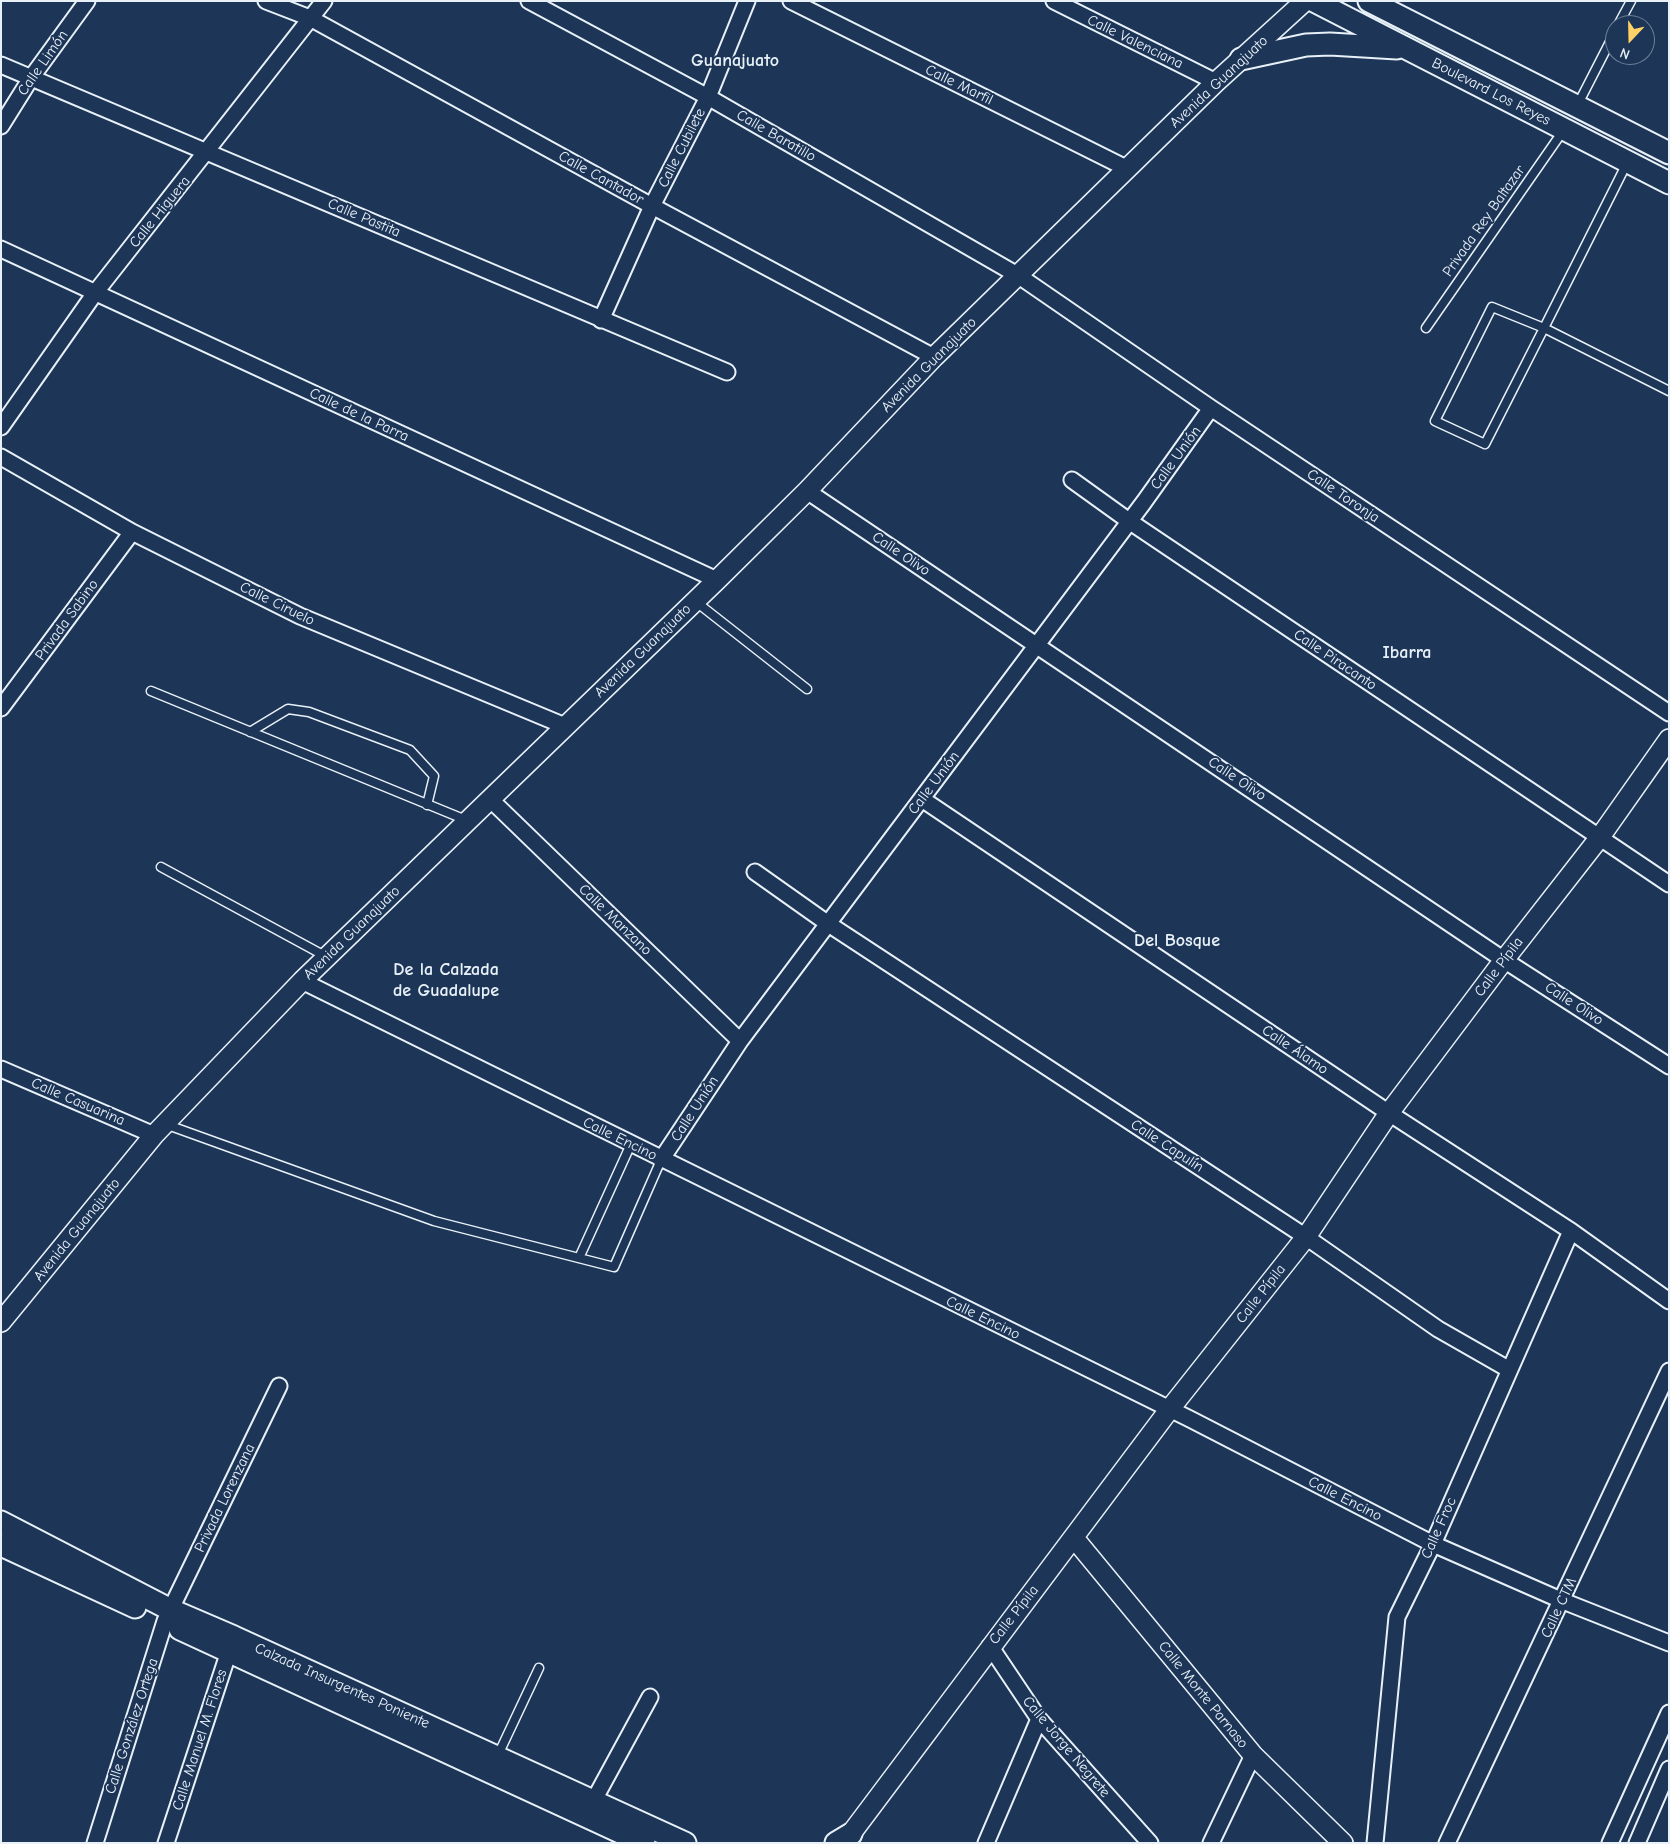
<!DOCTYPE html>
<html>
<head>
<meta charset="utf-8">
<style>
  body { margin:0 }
  #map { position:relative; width:1670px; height:1844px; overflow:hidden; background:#1d3557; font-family:"Comic Neue",sans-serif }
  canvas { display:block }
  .frame { position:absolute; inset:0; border:2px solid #e8f1f8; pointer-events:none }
  .north { position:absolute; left:1605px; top:15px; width:50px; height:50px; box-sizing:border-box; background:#1d3557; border:1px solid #6e8097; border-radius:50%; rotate:201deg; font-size:14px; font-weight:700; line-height:20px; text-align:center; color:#e8f1f8 }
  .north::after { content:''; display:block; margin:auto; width:18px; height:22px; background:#ffd166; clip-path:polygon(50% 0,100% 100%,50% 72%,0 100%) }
</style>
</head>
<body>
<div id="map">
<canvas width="1670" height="1844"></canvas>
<div class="frame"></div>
<div class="north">N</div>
</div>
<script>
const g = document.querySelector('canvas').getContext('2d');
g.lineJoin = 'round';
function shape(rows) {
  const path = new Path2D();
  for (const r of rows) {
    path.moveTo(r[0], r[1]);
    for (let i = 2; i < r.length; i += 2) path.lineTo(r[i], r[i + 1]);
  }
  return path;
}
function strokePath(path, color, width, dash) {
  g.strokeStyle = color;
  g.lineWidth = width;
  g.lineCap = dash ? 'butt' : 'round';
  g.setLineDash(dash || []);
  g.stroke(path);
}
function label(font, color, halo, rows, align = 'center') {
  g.font = font + ' "Comic Neue",sans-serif';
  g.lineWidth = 4;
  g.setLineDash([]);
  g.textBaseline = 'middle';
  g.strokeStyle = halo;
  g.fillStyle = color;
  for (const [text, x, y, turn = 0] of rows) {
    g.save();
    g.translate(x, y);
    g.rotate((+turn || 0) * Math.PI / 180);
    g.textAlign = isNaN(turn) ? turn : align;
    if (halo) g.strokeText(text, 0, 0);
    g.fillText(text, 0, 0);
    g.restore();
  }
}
const service = shape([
  [1618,25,1631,1],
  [1577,106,1615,32],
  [1627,163,1615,187,1544,328,1485,444,1435,421,1492,307,1544,328,1669,391],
  [1426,328,1563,131],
  [695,601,807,689],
  [151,691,466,820],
  [250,732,288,709,309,712,410,750,434,776,427,805],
  [161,867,325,956],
  [165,1124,434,1221,614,1267,661,1160],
  [579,1258,631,1144],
  [498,1755,539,1668]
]);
const minor = shape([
  [266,1,310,18,652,206,934,357],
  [529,1,708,97,1019,276,1211,408,1669,713],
  [791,1,1128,169],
  [1054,1,1216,82],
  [1,65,727,372],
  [1,126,31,78,87,1],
  [1,249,717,580],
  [601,320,652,206,708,97,747,1],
  [1,427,95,293,324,1],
  [1,457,132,532,300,616,565,726],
  [1072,480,1129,521,1669,884],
  [807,491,1504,960,1669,1066],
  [1,708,132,532],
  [490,799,740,1041],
  [922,799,1389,1113,1571,1231,1669,1301],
  [755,872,827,923,1306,1237,1438,1329,1508,1369],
  [302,981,1190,1419,1433,1544,1563,1601,1669,1643],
  [1,1069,154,1135],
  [661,1160,740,1041,1144,502,1211,408],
  [990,1646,1039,1719,1150,1843],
  [594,1800,650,1697],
  [95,1843,165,1621,279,1386],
  [166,1843,232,1642],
  [986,1843,1039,1719],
  [1211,1843,1253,1755],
  [1375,1843,1397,1617,1433,1544,1571,1231],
  [1447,1843,1669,1371],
  [1610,1843,1669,1713],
  [1637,1843,1669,1769]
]);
const tertiary = shape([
  [1,1322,154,1135,302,981,717,580,807,491,934,357,1216,82,1305,1],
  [1074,1538,1253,1755,1343,1843],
  [844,1843,1169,1410,1306,1237,1389,1113,1504,960,1600,837,1669,739]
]);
const secondary = shape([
  [1314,1,1669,183],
  [1369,1,1669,153],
  [1241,59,1306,45,1330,44,1397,48],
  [1,1522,171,1610,234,1637,685,1843],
  [1,1545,135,1607],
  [180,1629,644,1843],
  [836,1843,851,1834]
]);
const streetNames = [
  ["Calle Valenciana",1135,42,26],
  ["Calle Limón",43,63,-55],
  ["Avenida Guanajuato",1219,82,-43],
  ["Calle Marfil",959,85,26],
  ["Boulevard Los Reyes",1491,92,27],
  ["Calle Baratillo",776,136,30],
  ["Calle Cubilete",682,148,-63],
  ["Calle Cantador",601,178,29],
  ["Calle Higuera",160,212,-51],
  ["Calle Pastita",364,218,23],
  ["Privada Rey Baltazar",1484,221,-55],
  ["Avenida Guanajuato",929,365,-45],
  ["Calle de la Parra",359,415,25],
  ["Calle Unión",1176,458,-54],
  ["Calle Toronja",1343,496,34],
  ["Calle Olivo",901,554,34],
  ["Calle Ciruelo",277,604,26],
  ["Privada Sabino",67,620,-54],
  ["Avenida Guanajuato",643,651,-44],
  ["Calle Piracanto",1335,660,34],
  ["Calle Olivo",1237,779,34],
  ["Calle Unión",934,783,-53],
  ["Calle Manzano",615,920,44],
  ["Avenida Guanajuato",352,933,-44],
  ["Calle Pípila",1499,967,-53],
  ["Calle Olivo",1574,1004,33],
  ["Calle Álamo",1295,1050,34],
  ["Calle Casuarina",78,1102,23],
  ["Calle Unión",695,1109,-57],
  ["Calle Encino",620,1139,26],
  ["Calle Capulín",1167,1146,33],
  ["Avenida Guanajuato",77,1230,-51],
  ["Calle Pípila",1261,1294,-52],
  ["Calle Encino",983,1318,26],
  ["Privada Lorenzana",225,1498,-64],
  ["Calle Encino",1345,1499,27],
  ["Calle Froc",1439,1528,-66],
  ["Calle CTM",1559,1608,-65],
  ["Calle Pípila",1014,1615,-52],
  ["Calzada Insurgentes Poniente",342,1686,24],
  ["Calle Monte Parnaso",1203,1695,51],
  ["Calle González Ortega",132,1726,-72],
  ["Calle Manuel M. Flores",200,1740,-72],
  ["Calle Jorge Negrete",1066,1747,50]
];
const quarterNames = [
  ["Guanajuato",735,61],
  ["Ibarra",1407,653],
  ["Del Bosque",1177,941],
  ["De la Calzada",446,970],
  ["de Guadalupe",446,991]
];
strokePath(service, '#e8f1f8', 11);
strokePath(minor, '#e8f1f8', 19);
strokePath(tertiary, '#e8f1f8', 22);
strokePath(secondary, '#e8f1f8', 25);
strokePath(service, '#1d3557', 8);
strokePath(minor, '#1d3557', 15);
strokePath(tertiary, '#1d3557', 19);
strokePath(secondary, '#1d3557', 21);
label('15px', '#e8f1f8', '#1d3557', streetNames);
label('bold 18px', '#e8f1f8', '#1d3557', quarterNames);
</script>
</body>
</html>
